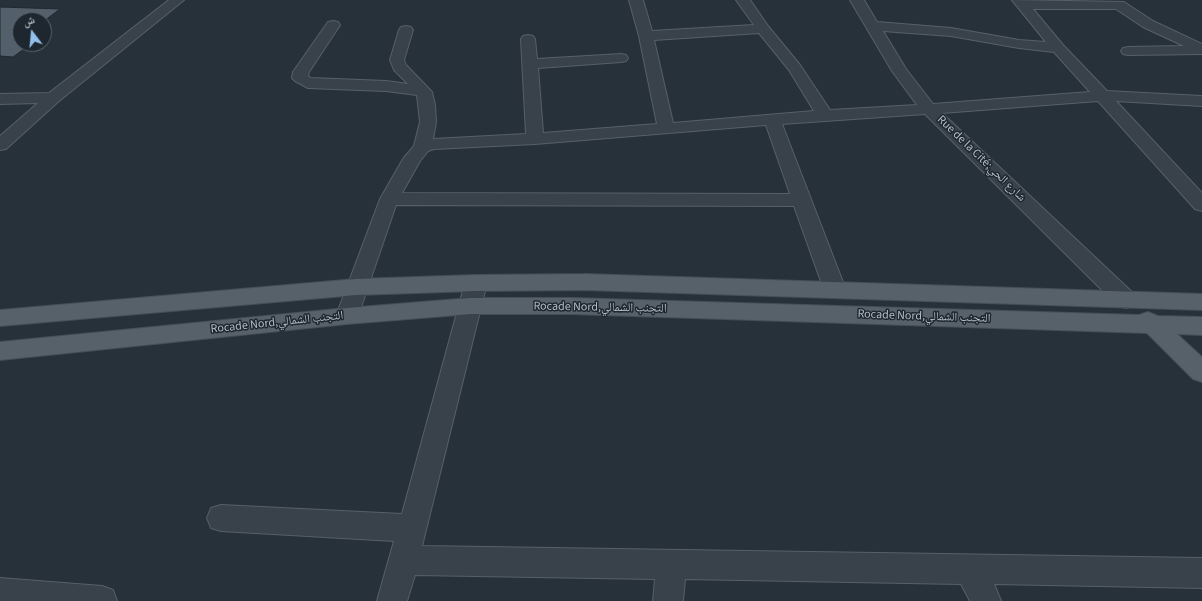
<!DOCTYPE html>
<html>
<head>
<meta charset="utf-8">
<style>
  body { margin:0 }
  #map { position:relative; width:1202px; height:601px; overflow:hidden; background:#26313a; font-family:"Source Sans 3","Noto Naskh Arabic",sans-serif }
  canvas { display:block }
  .north { position:absolute; left:12px; top:12px; width:40px; height:40px; box-sizing:border-box; background:#1e272f; border:1px solid #5a636b; border-radius:50%; rotate:344deg; font-size:11px; font-weight:700; line-height:16px; text-align:center; color:#b5bdc6 }
  .north::after { content:''; display:block; margin:auto; width:14px; height:18px; background:#93bfed; clip-path:polygon(50% 0,100% 100%,50% 72%,0 100%) }
</style>
</head>
<body>
<div id="map">
<canvas width="1202" height="601"></canvas>
<div class="north">ش</div>
</div>
<script>
const g = document.querySelector('canvas').getContext('2d');
g.lineJoin = 'round';
function fill(path, color) {
  g.fillStyle = color;
  g.fill(path, 'evenodd');
}
function shape(rows) {
  const path = new Path2D();
  for (const r of rows) {
    path.moveTo(r[0], r[1]);
    for (let i = 2; i < r.length; i += 2) path.lineTo(r[i], r[i + 1]);
  }
  return path;
}
function strokePath(path, color, width, dash) {
  g.strokeStyle = color;
  g.lineWidth = width;
  g.lineCap = dash ? 'butt' : 'round';
  g.setLineDash(dash || []);
  g.stroke(path);
}
function label(font, color, halo, rows, align = 'center') {
  g.font = font + ' "Source Sans 3","Noto Naskh Arabic",sans-serif';
  g.lineWidth = 3;
  g.setLineDash([]);
  g.textBaseline = 'middle';
  g.strokeStyle = halo;
  g.fillStyle = color;
  for (const [text, x, y, turn = 0] of rows) {
    g.save();
    g.translate(x, y);
    g.rotate((+turn || 0) * Math.PI / 180);
    g.textAlign = isNaN(turn) ? turn : align;
    if (halo) g.strokeText(text, 0, 0);
    g.fillText(text, 0, 0);
    g.restore();
  }
}
const building = shape([
  [0,7,60,9,44,21,20,20,20,37,15,41,20,41,20,44,31,44,13,57,0,56,0,7]
]);
const minor = shape([
  [169,0,184,0,59,101,6,149,0,150,0,136,38,103,0,104,0,94,49,93,169,0],
  [629,0,643,0,652,31,754,25,736,0,750,0,768,26,800,65,830,110,917,105,892,71,850,0,864,0,877,22,951,28,1019,40,1046,42,1012,0,1124,2,1153,21,1202,44,1202,54,1128,55,1123,54,1121,51,1123,48,1128,47,1184,46,1143,27,1116,9,1033,9,1063,45,1107,91,1202,96,1202,106,1116,101,1202,193,1202,211,1195,209,1098,101,942,113,1134,294,1137,300,1134,306,1126,308,1118,306,925,114,782,124,846,290,843,296,835,298,827,296,824,290,794,206,396,205,358,316,355,322,347,324,339,322,336,316,380,199,403,159,414,146,420,122,417,95,386,91,308,88,295,81,292,78,293,72,328,22,333,21,338,22,340,25,309,72,308,76,311,78,386,81,408,84,394,70,390,60,399,30,401,27,406,26,411,27,413,30,404,60,406,65,432,92,435,105,436,122,433,139,526,134,521,39,523,36,528,35,533,36,535,39,537,59,621,54,626,55,628,58,626,61,621,62,538,68,543,133,657,124,639,36,629,0],
  [883,31,951,36,1019,48,1054,52,1090,92,933,104,906,69,883,31],
  [759,33,789,70,814,111,673,123,654,40,759,33],
  [766,125,790,194,402,193,420,161,428,151,434,149,535,144,766,125],
  [476,275,484,278,487,283,422,546,1202,558,1202,588,994,584,1001,601,970,601,961,584,685,579,683,601,653,601,655,579,415,575,407,601,377,601,394,541,221,531,211,528,207,518,211,508,221,505,402,514,465,283,468,278,476,275],
  [0,578,102,586,113,590,117,601,0,601,0,578]
]);
const major = shape([
  [585,274,1202,294,1202,310,585,290,476,291,356,295,0,326,0,310,356,279,476,275,585,274],
  [471,298,572,298,1139,315,1148,312,1158,316,1202,317,1202,335,1177,334,1202,357,1202,382,1193,379,1147,333,572,314,471,314,347,324,0,360,0,342,347,308,471,298]
]);
const streetNames = [
  ["Rue de la Cité;شارع الحي",981,159,44],
  ["Rocade Nord,التجنب الشمالي",600,308,1],
  ["Rocade Nord,التجنب الشمالي",924,317,2],
  ["Rocade Nord,التجنب الشمالي",277,323,-6]
];
fill(building, '#535f6a');
strokePath(building, '#202931', 1);
strokePath(minor, '#576068', 2);
strokePath(major, '#454e56', 2);
fill(minor, '#39424b');
fill(major, '#57616a');
label('12px', '#b5bdc6', '#1e272f', streetNames);
</script>
</body>
</html>
